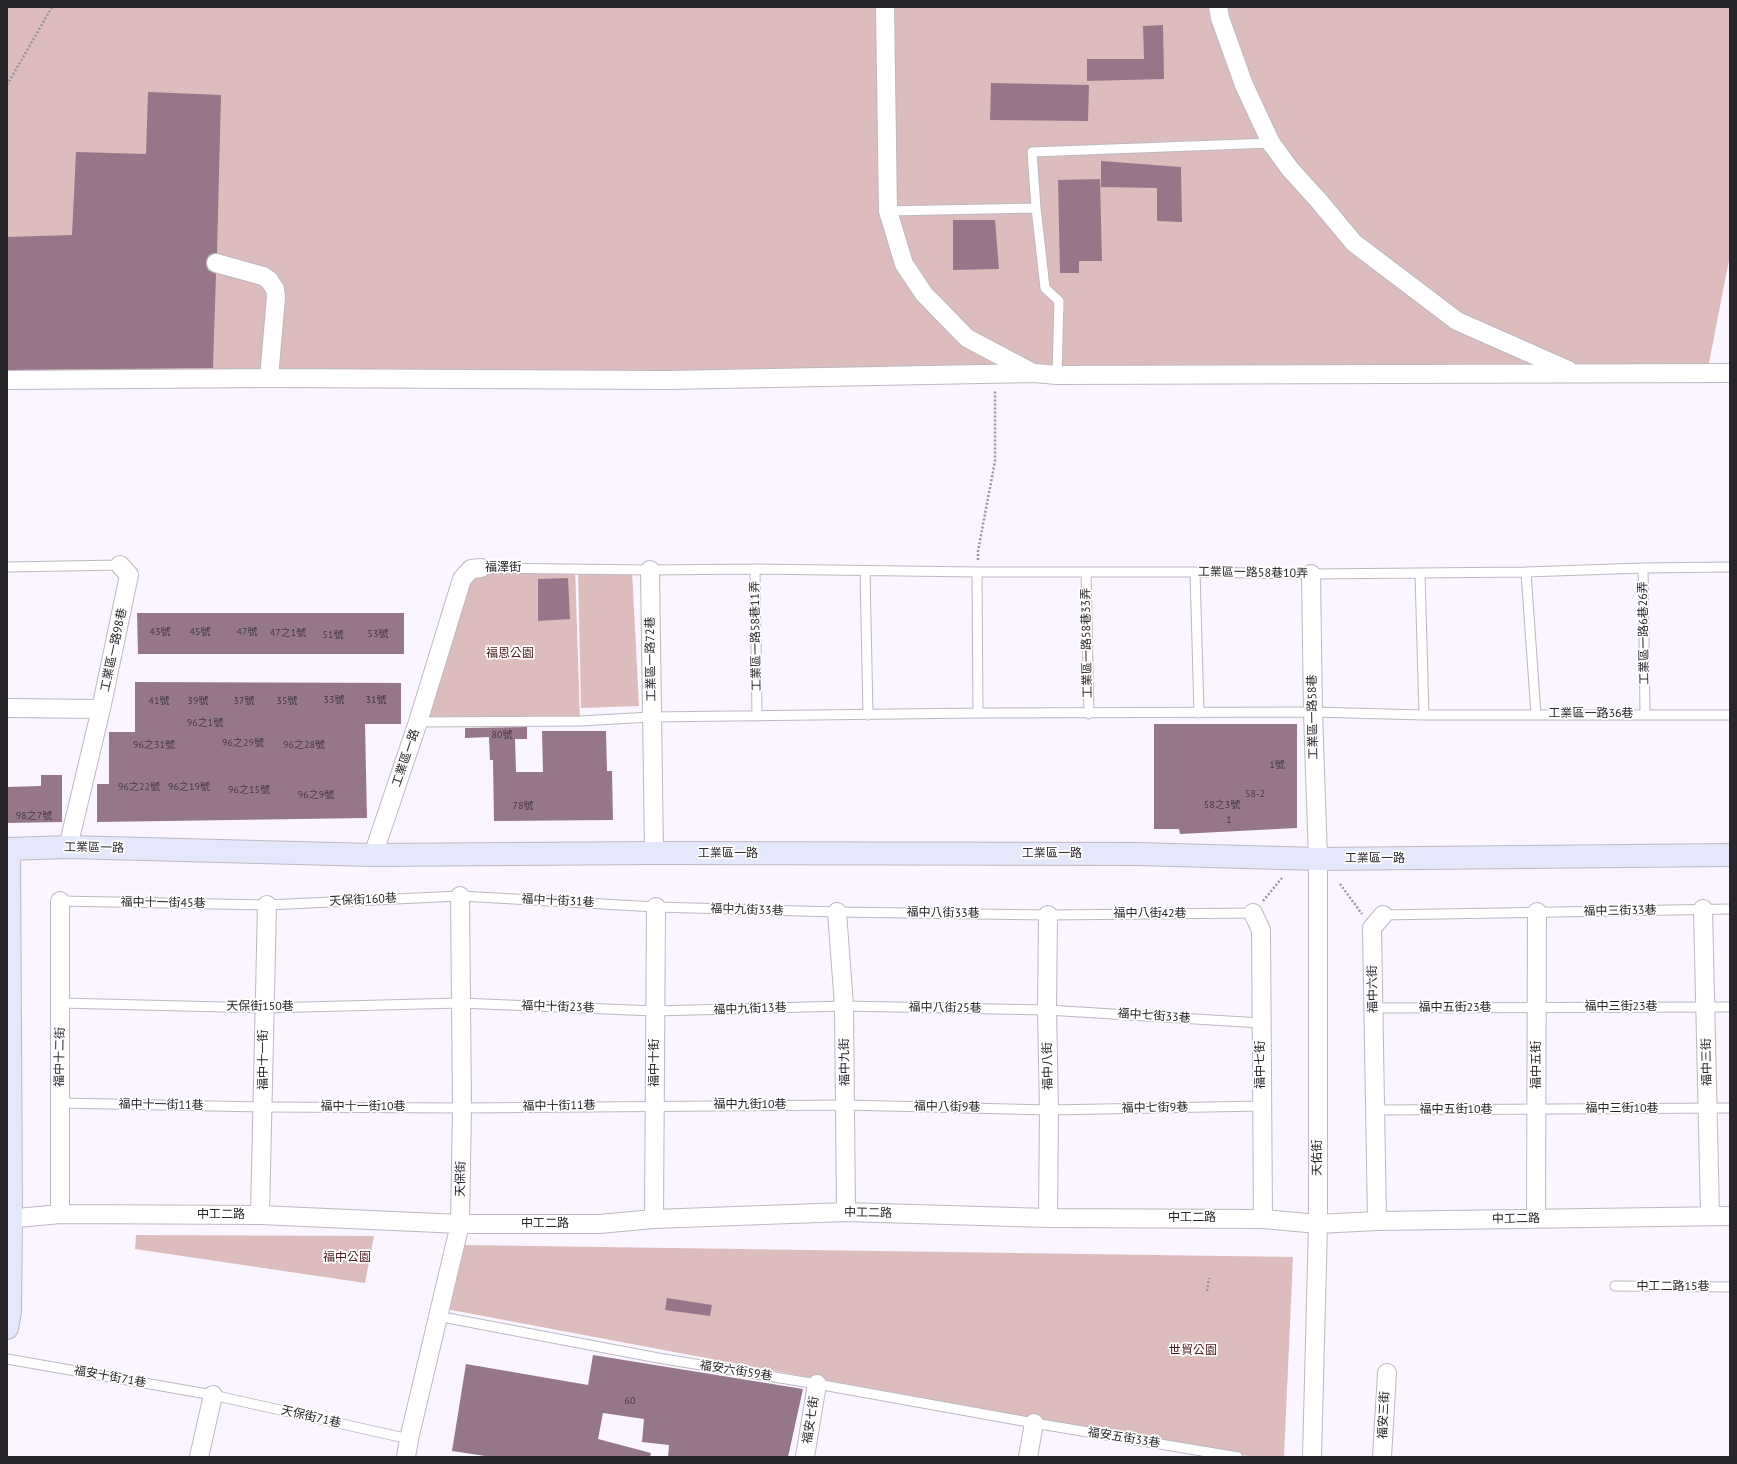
<!DOCTYPE html>
<html>
<head>
<meta charset="utf-8">
<style>
  body { margin:0 }
  #map { position:relative; width:1737px; height:1464px; overflow:hidden; background:#faf5fe; font-family:"PT Sans",sans-serif }
  canvas { display:block }
  .frame { position:absolute; inset:0; border:8px solid #28262a; pointer-events:none }
</style>
</head>
<body>
<div id="map">
<canvas width="1737" height="1464"></canvas>
<div class="frame"></div>
</div>
<script>
const g = document.querySelector('canvas').getContext('2d');
g.lineJoin = 'round';
function fill(path, color) {
  g.fillStyle = color;
  g.fill(path, 'evenodd');
}
function shape(rows) {
  const path = new Path2D();
  for (const r of rows) {
    path.moveTo(r[0], r[1]);
    for (let i = 2; i < r.length; i += 2) path.lineTo(r[i], r[i + 1]);
  }
  return path;
}
function strokePath(path, color, width, dash) {
  g.strokeStyle = color;
  g.lineWidth = width;
  g.lineCap = dash ? 'butt' : 'round';
  g.setLineDash(dash || []);
  g.stroke(path);
}
function label(font, color, halo, rows, align = 'center') {
  g.font = font + ' "PT Sans","Noto Sans TC",sans-serif';
  g.lineWidth = 3.5;
  g.setLineDash([]);
  g.textBaseline = 'middle';
  g.strokeStyle = halo;
  g.fillStyle = color;
  for (const [text, x, y, turn = 0] of rows) {
    g.save();
    g.translate(x, y);
    g.rotate((+turn || 0) * Math.PI / 180);
    g.textAlign = isNaN(turn) ? turn : align;
    if (halo) g.strokeText(text, 0, 0);
    g.fillText(text, 0, 0);
    g.restore();
  }
}
const green = shape([
  [7,7,1730,7,1730,255,1707,373,7,377],
  [575,566,580,721,418,722,471,569],
  [578,570,632,570,639,706,581,708],
  [136,1235,374,1236,365,1283,135,1249],
  [462,1245,1293,1257,1284,1457,1254,1457,982,1410,446,1309]
]);
const building = shape([
  [1163,25,1164,79,1087,81,1087,59,1144,59,1143,26],
  [991,83,1089,85,1088,121,990,120],
  [148,92,221,95,217,253,209,255,206,261,208,270,216,274,213,368,7,370,7,237,72,235,76,152,146,154],
  [1101,161,1181,167,1182,222,1157,221,1157,188,1101,187],
  [1100,179,1102,261,1079,261,1079,273,1060,273,1058,180],
  [953,220,995,220,999,269,953,270],
  [568,578,570,619,538,621,538,579],
  [137,613,404,613,404,654,138,654],
  [135,682,401,683,401,724,365,724,367,818,97,822,97,784,109,784,109,732,135,732],
  [1154,724,1297,724,1297,828,1180,834,1179,829,1154,829],
  [527,727,527,739,515,739,516,772,543,772,542,731,606,731,607,771,612,771,613,820,494,821,493,760,490,760,489,737,465,738,465,728],
  [41,775,62,775,62,822,7,823,7,787,41,786],
  [667,1298,712,1305,710,1316,665,1310],
  [593,1355,803,1389,788,1457,668,1457,669,1445,642,1442,644,1419,603,1413,598,1439,651,1453,650,1457,492,1457,452,1451,466,1364,588,1385]
]);
const path = shape([
  [7,85,52,7],
  [978,560,978,551,995,461,995,390],
  [1340,884,1362,914],
  [1263,901,1282,878],
  [1207,1291,1209,1278]
]);
const lane = shape([
  [1036,208,1032,152,1271,143],
  [888,211,1036,208,1045,288,1059,301,1057,375],
  [7,567,120,565],
  [481,568,650,570,755,569,977,572,1195,572,1311,574,1526,572,1643,568,1730,567],
  [1643,568,1645,714],
  [755,569,757,716],
  [865,571,868,715],
  [977,572,978,713],
  [1086,572,1089,714],
  [1195,572,1199,713],
  [1526,572,1536,715],
  [1420,574,1424,715],
  [418,722,580,721,651,717,978,713,1313,712,1424,715,1730,715],
  [60,901,267,905,460,896,656,907,837,912,1048,915,1253,913],
  [1383,915,1730,909],
  [61,1003,264,1008,460,1003,655,1011,844,1006,1047,1010,1261,1023],
  [1373,1008,1730,1007],
  [59,1103,263,1107,462,1108,845,1105,1049,1110,1261,1106],
  [1375,1110,1730,1108],
  [1615,1286,1730,1287],
  [437,1316,658,1358,817,1384,1034,1423,1238,1457],
  [7,1359,213,1395,409,1439]
]);
const street = shape([
  [885,7,888,211,904,264,924,294,967,338,1033,373],
  [1218,7,1220,18,1244,85,1271,143,1290,169,1319,201,1354,243,1457,321,1568,370],
  [216,263,263,276,269,280,275,289,276,297,269,378],
  [7,380,269,378,667,380,1034,373,1057,375,1730,373],
  [650,570,654,853],
  [1311,574,1313,712,1318,859,1318,1224,1312,1457],
  [7,708,101,709],
  [68,847,101,709,129,575,120,565],
  [373,855,418,722,462,579,471,569,481,568],
  [1703,909,1710,1215],
  [837,912,844,1006,846,1212],
  [1253,913,1261,930,1263,1219],
  [1048,915,1047,1010,1049,1110,1048,1218],
  [60,1214,60,901],
  [260,1215,267,905],
  [1536,1218,1537,912],
  [7,1219,60,1214,260,1215,460,1224,599,1224,654,1219,846,1212,1048,1218,1263,1219,1318,1224,1377,1221,1730,1216],
  [654,1219,656,907],
  [1377,1221,1372,928,1383,915],
  [199,1457,213,1395],
  [406,1457,409,1439,460,1224,462,1108,460,896],
  [805,1457,817,1384],
  [1028,1457,1034,1423],
  [1382,1457,1387,1373]
]);
const secondary = shape([
  [7,849,68,847,373,855,654,853,1137,854,1318,859,1730,855],
  [7,1328,10,1312,11,1218,9,849]
]);
const numberNames = [
  ["43號",160,632],
  ["45號",200,632],
  ["47號",247,632],
  ["47之1號",288,633],
  ["53號",378,634],
  ["51號",333,635],
  ["33號",334,700],
  ["31號",376,700],
  ["41號",159,701],
  ["39號",198,701],
  ["37號",244,701],
  ["35號",287,701],
  ["96之1號",205,723],
  ["80號",502,735],
  ["96之29號",243,743],
  ["96之31號",154,745],
  ["96之28號",304,745],
  ["1號",1277,765],
  ["96之22號",139,787],
  ["96之19號",189,787],
  ["96之15號",249,790],
  ["58-2",1255,794],
  ["96之9號",316,795],
  ["58之3號",1222,805],
  ["78號",523,806],
  ["98之7號",34,816],
  ["1",1229,820],
  ["60",630,1401]
];
const streetNames = [
  ["福澤街",503,568],
  ["工業區一路58巷10弄",1253,573,1],
  ["工業區一路6巷26弄",1644,633,-91],
  ["工業區一路58巷11弄",756,636,-91],
  ["工業區一路58巷33弄",1087,643,-91],
  ["工業區一路98巷",114,650,-78],
  ["工業區一路72巷",651,659,-91],
  ["工業區一路36巷",1591,714],
  ["工業區一路58巷",1313,717,-91],
  ["工業區一路",406,758,-71],
  ["工業區一路",94,848,1],
  ["工業區一路",728,854],
  ["工業區一路",1052,854],
  ["工業區一路",1375,859],
  ["天保街160巷",363,900,-3],
  ["福中十街31巷",558,901,3],
  ["福中十一街45巷",163,903,1],
  ["福中九街33巷",747,910,2],
  ["福中三街33巷",1620,911,-1],
  ["福中八街33巷",943,913,1],
  ["福中八街42巷",1150,914],
  ["福中六街",1373,989,-91],
  ["天保街150巷",260,1007],
  ["福中十街23巷",558,1007,2],
  ["福中三街23巷",1621,1007],
  ["福中八街25巷",945,1008,1],
  ["福中五街23巷",1455,1008],
  ["福中九街13巷",750,1009,-2],
  ["福中七街33巷",1154,1016,4],
  ["福中十二街",60,1057,-89],
  ["福中十一街",264,1060,-90],
  ["福中九街",845,1062,-91],
  ["福中三街",1707,1062,-91],
  ["福中十街",655,1063,-90],
  ["福中七街",1261,1065,-90],
  ["福中五街",1537,1065,-90],
  ["福中八街",1048,1066,-91],
  ["福中十一街11巷",161,1105,1],
  ["福中九街10巷",750,1105],
  ["福中十街11巷",559,1106,-1],
  ["福中十一街10巷",363,1107],
  ["福中八街9巷",947,1107,1],
  ["福中七街9巷",1155,1108,-1],
  ["福中三街10巷",1622,1109],
  ["福中五街10巷",1456,1110],
  ["天佑街",1318,1158,-90],
  ["天保街",461,1179,-89],
  ["中工二路",868,1213,1],
  ["中工二路",221,1215],
  ["中工二路",1192,1218],
  ["中工二路",1516,1219,-1],
  ["中工二路",545,1224],
  ["中工二路15巷",1673,1287],
  ["福安六街59巷",736,1371,9],
  ["福安十街71巷",110,1377,10],
  ["福安三街",1384,1415,-87],
  ["天保街71巷",311,1417,13],
  ["福安七街",811,1420,-81],
  ["福安五街33巷",1124,1438,9]
];
const parkNames = [
  ["福恩公園",510,654],
  ["福中公園",347,1258],
  ["世貿公園",1193,1351]
];
fill(green, '#ddbcbd');
fill(building, '#967789');
strokePath(lane, '#bdb8c1', 11);
strokePath(street, '#bdb8c1', 20);
strokePath(secondary, '#bdb8c1', 24);
strokePath(path, '#99959c', 2.5, [2, 2]);
strokePath(lane, '#fff', 9);
strokePath(street, '#fff', 18);
strokePath(secondary, '#e5e8fb', 22);
label('10px', '#443a42', null, numberNames);
label('12px', '#28262a', '#fff', streetNames);
label('12px', '#4b1a1f', '#fff', parkNames);
</script>
</body>
</html>
